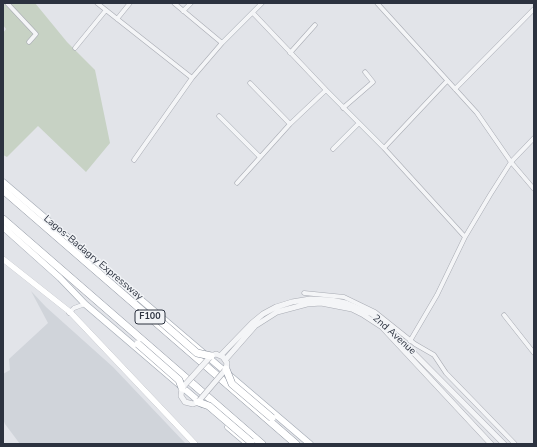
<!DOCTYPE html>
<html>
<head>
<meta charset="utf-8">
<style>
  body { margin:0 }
  #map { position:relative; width:537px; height:447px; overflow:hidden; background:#e2e4e9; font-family:"Nunito Sans",sans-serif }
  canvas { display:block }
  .frame { position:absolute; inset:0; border:4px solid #2c323f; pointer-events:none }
</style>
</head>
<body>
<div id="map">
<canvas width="537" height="447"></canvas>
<div class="frame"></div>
</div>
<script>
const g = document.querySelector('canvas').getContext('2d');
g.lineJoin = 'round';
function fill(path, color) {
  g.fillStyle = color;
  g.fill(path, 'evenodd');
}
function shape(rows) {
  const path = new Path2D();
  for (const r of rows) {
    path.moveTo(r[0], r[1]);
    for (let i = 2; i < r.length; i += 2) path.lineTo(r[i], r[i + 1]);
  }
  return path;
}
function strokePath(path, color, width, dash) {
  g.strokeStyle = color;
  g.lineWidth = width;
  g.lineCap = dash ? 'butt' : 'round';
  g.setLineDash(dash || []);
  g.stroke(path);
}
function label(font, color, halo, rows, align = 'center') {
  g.font = font + ' "Nunito Sans",sans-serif';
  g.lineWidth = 3;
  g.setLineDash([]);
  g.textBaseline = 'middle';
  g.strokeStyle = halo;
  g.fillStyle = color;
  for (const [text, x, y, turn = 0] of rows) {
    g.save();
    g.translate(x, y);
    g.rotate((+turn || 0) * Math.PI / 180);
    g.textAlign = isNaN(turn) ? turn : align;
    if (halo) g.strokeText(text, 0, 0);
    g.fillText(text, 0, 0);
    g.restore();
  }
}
const built = shape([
  [31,291,46,307,113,367,186,444,20,444,5,424,3,419,3,374,10,370,9,359,48,323]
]);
const green = shape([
  [3,3,35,3,67,42,95,70,110,143,86,172,38,126,7,157,3,155,3,33,6,29,3,25]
]);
const minor = shape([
  [7,3,36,34,29,42],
  [97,3,192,78],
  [174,3,222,43],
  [377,3,477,113,511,162,534,189],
  [183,11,191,3],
  [117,19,130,3],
  [75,48,106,10],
  [290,53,315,25],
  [250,83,290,124],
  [455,89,534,9],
  [326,90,384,148,465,237],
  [343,108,373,82,365,72],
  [219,116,260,157],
  [384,148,447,81],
  [333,149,358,124],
  [134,160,192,78,222,43,262,3],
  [237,183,290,124,326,90,253,13],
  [304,293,344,297,375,312,415,344,434,355,446,373,515,444],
  [69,313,74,308,85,304],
  [504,315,534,353],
  [410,341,437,295,465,237,490,195,511,162,534,138]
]);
const tertiary = shape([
  [221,355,252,323,263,314,276,307,292,302,310,299,331,300,346,303,372,314,387,326,504,444],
  [211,356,216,354,223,357,227,363,226,369],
  [226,359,255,326,277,312,307,304,321,303,352,309,362,314,382,327,491,444],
  [182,388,181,396,185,402,193,404,198,402]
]);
const secondary = shape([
  [3,259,70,312,195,444]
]);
const primary = shape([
  [3,182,310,444],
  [3,227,60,278,85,304,202,404],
  [228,427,248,444]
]);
const motorway = shape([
  [3,190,296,444],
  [3,219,262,444]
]);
const tertiaryBridge = shape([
  [182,388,211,356],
  [198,402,226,369]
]);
const motorwayBridge = shape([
  [158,319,197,353,211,356],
  [138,344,179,380,182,388],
  [226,369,232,384,272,418],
  [198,402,209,406,251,442]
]);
const shields = [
  [150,317,30]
];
const shieldNames = [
  ["F100",150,317]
];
const streetNames = [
  ["Lagos-Badagry Expressway",93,258,40],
  ["2nd Avenue",394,335,42]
];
fill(built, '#d0d4da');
fill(green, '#c7d2c4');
strokePath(minor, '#a8abb3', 5);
strokePath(tertiary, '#a8abb3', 6);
strokePath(secondary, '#a8abb3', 6);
strokePath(primary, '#a2a9b3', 7);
strokePath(motorway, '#8b929e', 8);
strokePath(minor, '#f4f5f7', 4);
strokePath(tertiary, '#f4f5f7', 5);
strokePath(secondary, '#fff', 5.5);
strokePath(primary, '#fff', 6);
strokePath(motorway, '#fff', 7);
strokePath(tertiaryBridge, '#a8abb3', 6, []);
strokePath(motorwayBridge, '#8b929e', 8, []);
strokePath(tertiaryBridge, '#f4f5f7', 5);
strokePath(motorwayBridge, '#fff', 7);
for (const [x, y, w] of shields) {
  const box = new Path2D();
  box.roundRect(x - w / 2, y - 7, w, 14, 3);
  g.fillStyle = '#f1f3f6';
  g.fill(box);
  strokePath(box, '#2c323f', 1);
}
label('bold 9px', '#2c323f', null, shieldNames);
label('10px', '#2c323f', '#f1f3f6', streetNames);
</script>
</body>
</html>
